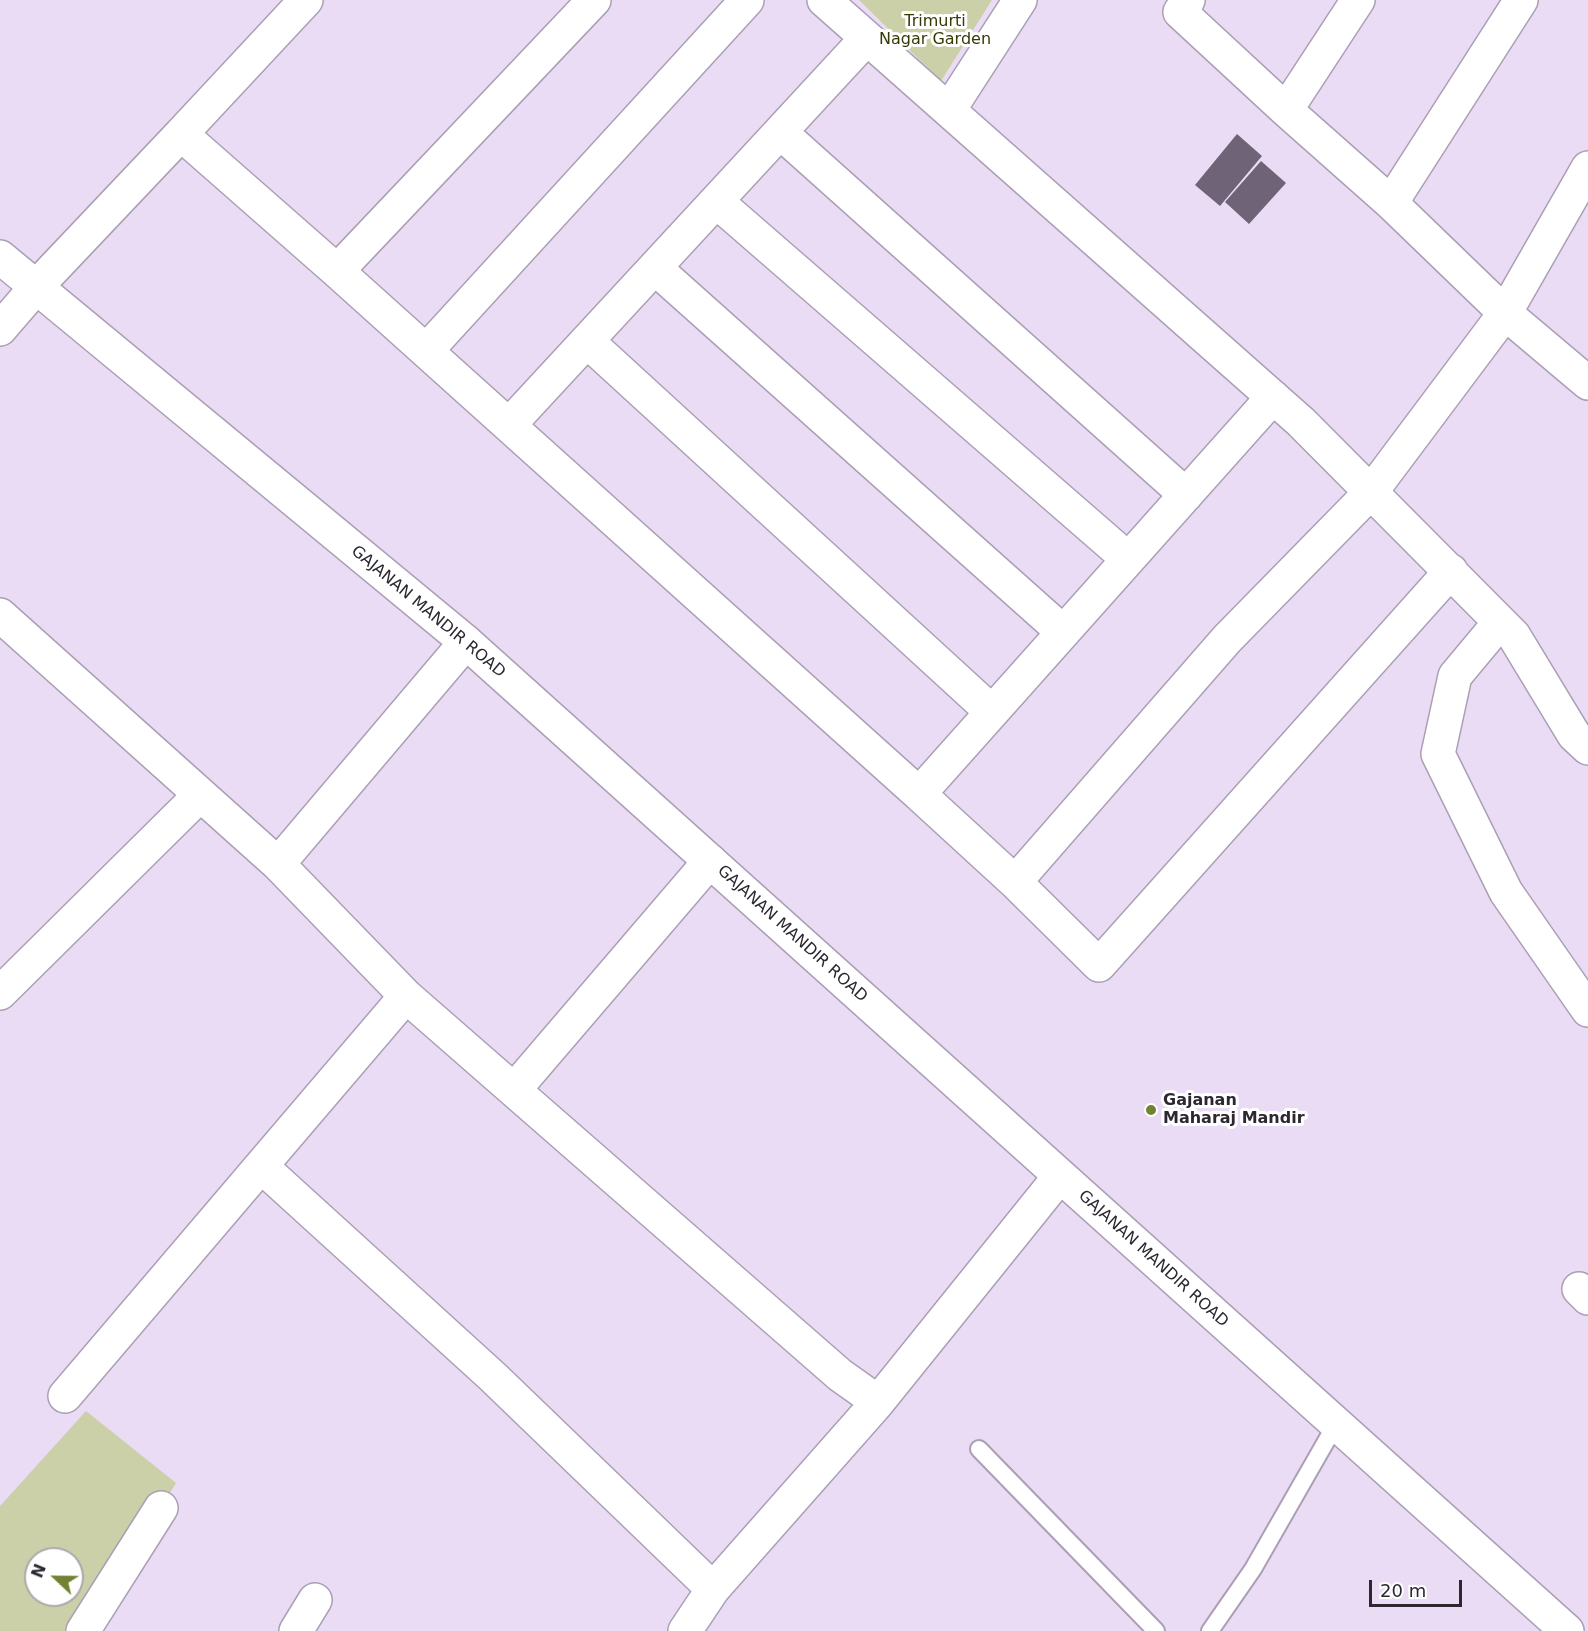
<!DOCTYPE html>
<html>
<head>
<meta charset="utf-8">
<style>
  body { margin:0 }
  #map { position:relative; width:1588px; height:1631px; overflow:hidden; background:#e9dcf4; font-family:"DejaVu Sans",sans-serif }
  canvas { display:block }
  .north { position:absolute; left:24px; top:1547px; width:60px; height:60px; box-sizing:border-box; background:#fff; border:2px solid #aba9ac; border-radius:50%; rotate:292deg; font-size:16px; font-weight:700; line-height:24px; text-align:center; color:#2c2730 }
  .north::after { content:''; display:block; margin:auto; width:21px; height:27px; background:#718333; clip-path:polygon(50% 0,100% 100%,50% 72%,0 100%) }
  .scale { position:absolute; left:1369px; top:1580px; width:93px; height:27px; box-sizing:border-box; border:3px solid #2c2730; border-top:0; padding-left:8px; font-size:18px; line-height:21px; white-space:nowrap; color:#2c2730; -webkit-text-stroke:4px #fff; paint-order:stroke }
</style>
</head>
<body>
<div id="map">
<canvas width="1588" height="1631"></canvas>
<div class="north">N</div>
<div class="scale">20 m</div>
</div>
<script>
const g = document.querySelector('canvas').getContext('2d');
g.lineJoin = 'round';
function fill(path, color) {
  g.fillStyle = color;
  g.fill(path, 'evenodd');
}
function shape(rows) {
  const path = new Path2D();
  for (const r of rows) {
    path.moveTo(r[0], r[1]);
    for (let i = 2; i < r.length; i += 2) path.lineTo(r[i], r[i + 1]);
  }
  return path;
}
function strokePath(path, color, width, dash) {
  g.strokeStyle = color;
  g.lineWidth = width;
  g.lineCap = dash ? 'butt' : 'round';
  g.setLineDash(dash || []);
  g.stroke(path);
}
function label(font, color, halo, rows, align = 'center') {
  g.font = font + ' "DejaVu Sans",sans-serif';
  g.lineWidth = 6;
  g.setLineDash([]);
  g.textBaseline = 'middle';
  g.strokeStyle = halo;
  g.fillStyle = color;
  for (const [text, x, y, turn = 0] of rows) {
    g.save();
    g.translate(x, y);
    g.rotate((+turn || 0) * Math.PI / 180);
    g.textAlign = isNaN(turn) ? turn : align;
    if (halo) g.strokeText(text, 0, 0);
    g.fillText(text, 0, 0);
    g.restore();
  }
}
const green = shape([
  [859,0,992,0,941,81],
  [86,1411,176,1483,85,1631,0,1631,0,1506],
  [36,1559,72,1559,72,1595,36,1595]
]);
const building = shape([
  [1237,134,1262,156,1220,206,1195,185],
  [1261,161,1286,183,1249,224,1225,202]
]);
const lane = shape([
  [979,1449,1156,1631],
  [1210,1631,1253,1569,1336,1424]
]);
const street = shape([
  [824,0,1301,422,1514,636,1574,735,1588,748],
  [1188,0,1180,12,1286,110,1358,0],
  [949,110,1020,0],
  [1286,110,1391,203,1505,313,1588,383],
  [780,132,1186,495],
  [181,134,306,0],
  [716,201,1128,559],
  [1391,203,1521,0],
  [655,268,1063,632],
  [337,271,594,0],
  [0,329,37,286,181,134,337,271,919,794],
  [587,341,992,712],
  [426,351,747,0],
  [1273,397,919,794,1015,882,1227,639,1371,492,1505,313,1588,168],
  [509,425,867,38],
  [0,615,278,864,466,642],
  [1500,622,1455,676,1438,754,1506,892,1588,1010],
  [278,864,406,996],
  [1015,882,1099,965,1451,571],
  [0,993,200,795],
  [514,1090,710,861],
  [1579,1289,1588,1298],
  [65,1396,261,1166],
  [713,1589,878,1402],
  [83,1631,161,1508],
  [296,1631,315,1600],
  [685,1631,713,1589,493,1377,261,1166,406,996,840,1375,878,1402,1060,1176]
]);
const secondary = shape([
  [0,257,466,642,1567,1631]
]);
const markers = [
  [1151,1110,6,"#718333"]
];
const parkNames = [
  ["Trimurti",935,22],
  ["Nagar Garden",935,40]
];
const streetNames = [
  ["GAJANAN MANDIR ROAD",428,612,40],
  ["GAJANAN MANDIR ROAD",792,934,42],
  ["GAJANAN MANDIR ROAD",1153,1259,42]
];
const poiNames = [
  ["Gajanan",1163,1101],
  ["Maharaj Mandir",1163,1119]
];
fill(green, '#ccd0a8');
fill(building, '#6f6378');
strokePath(lane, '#ab9fb5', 20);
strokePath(street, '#ab9fb5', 36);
strokePath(secondary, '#ab9fb5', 36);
strokePath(lane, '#fff', 16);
strokePath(street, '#fff', 33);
strokePath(secondary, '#fff', 33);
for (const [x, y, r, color] of markers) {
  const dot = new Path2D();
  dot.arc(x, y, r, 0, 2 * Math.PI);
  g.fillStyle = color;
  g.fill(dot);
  strokePath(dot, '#fff', 2);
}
label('16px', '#383a06', '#fff', parkNames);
label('16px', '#2c2730', '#fff', streetNames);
label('bold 16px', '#2c2730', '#fff', poiNames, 'left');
</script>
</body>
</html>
